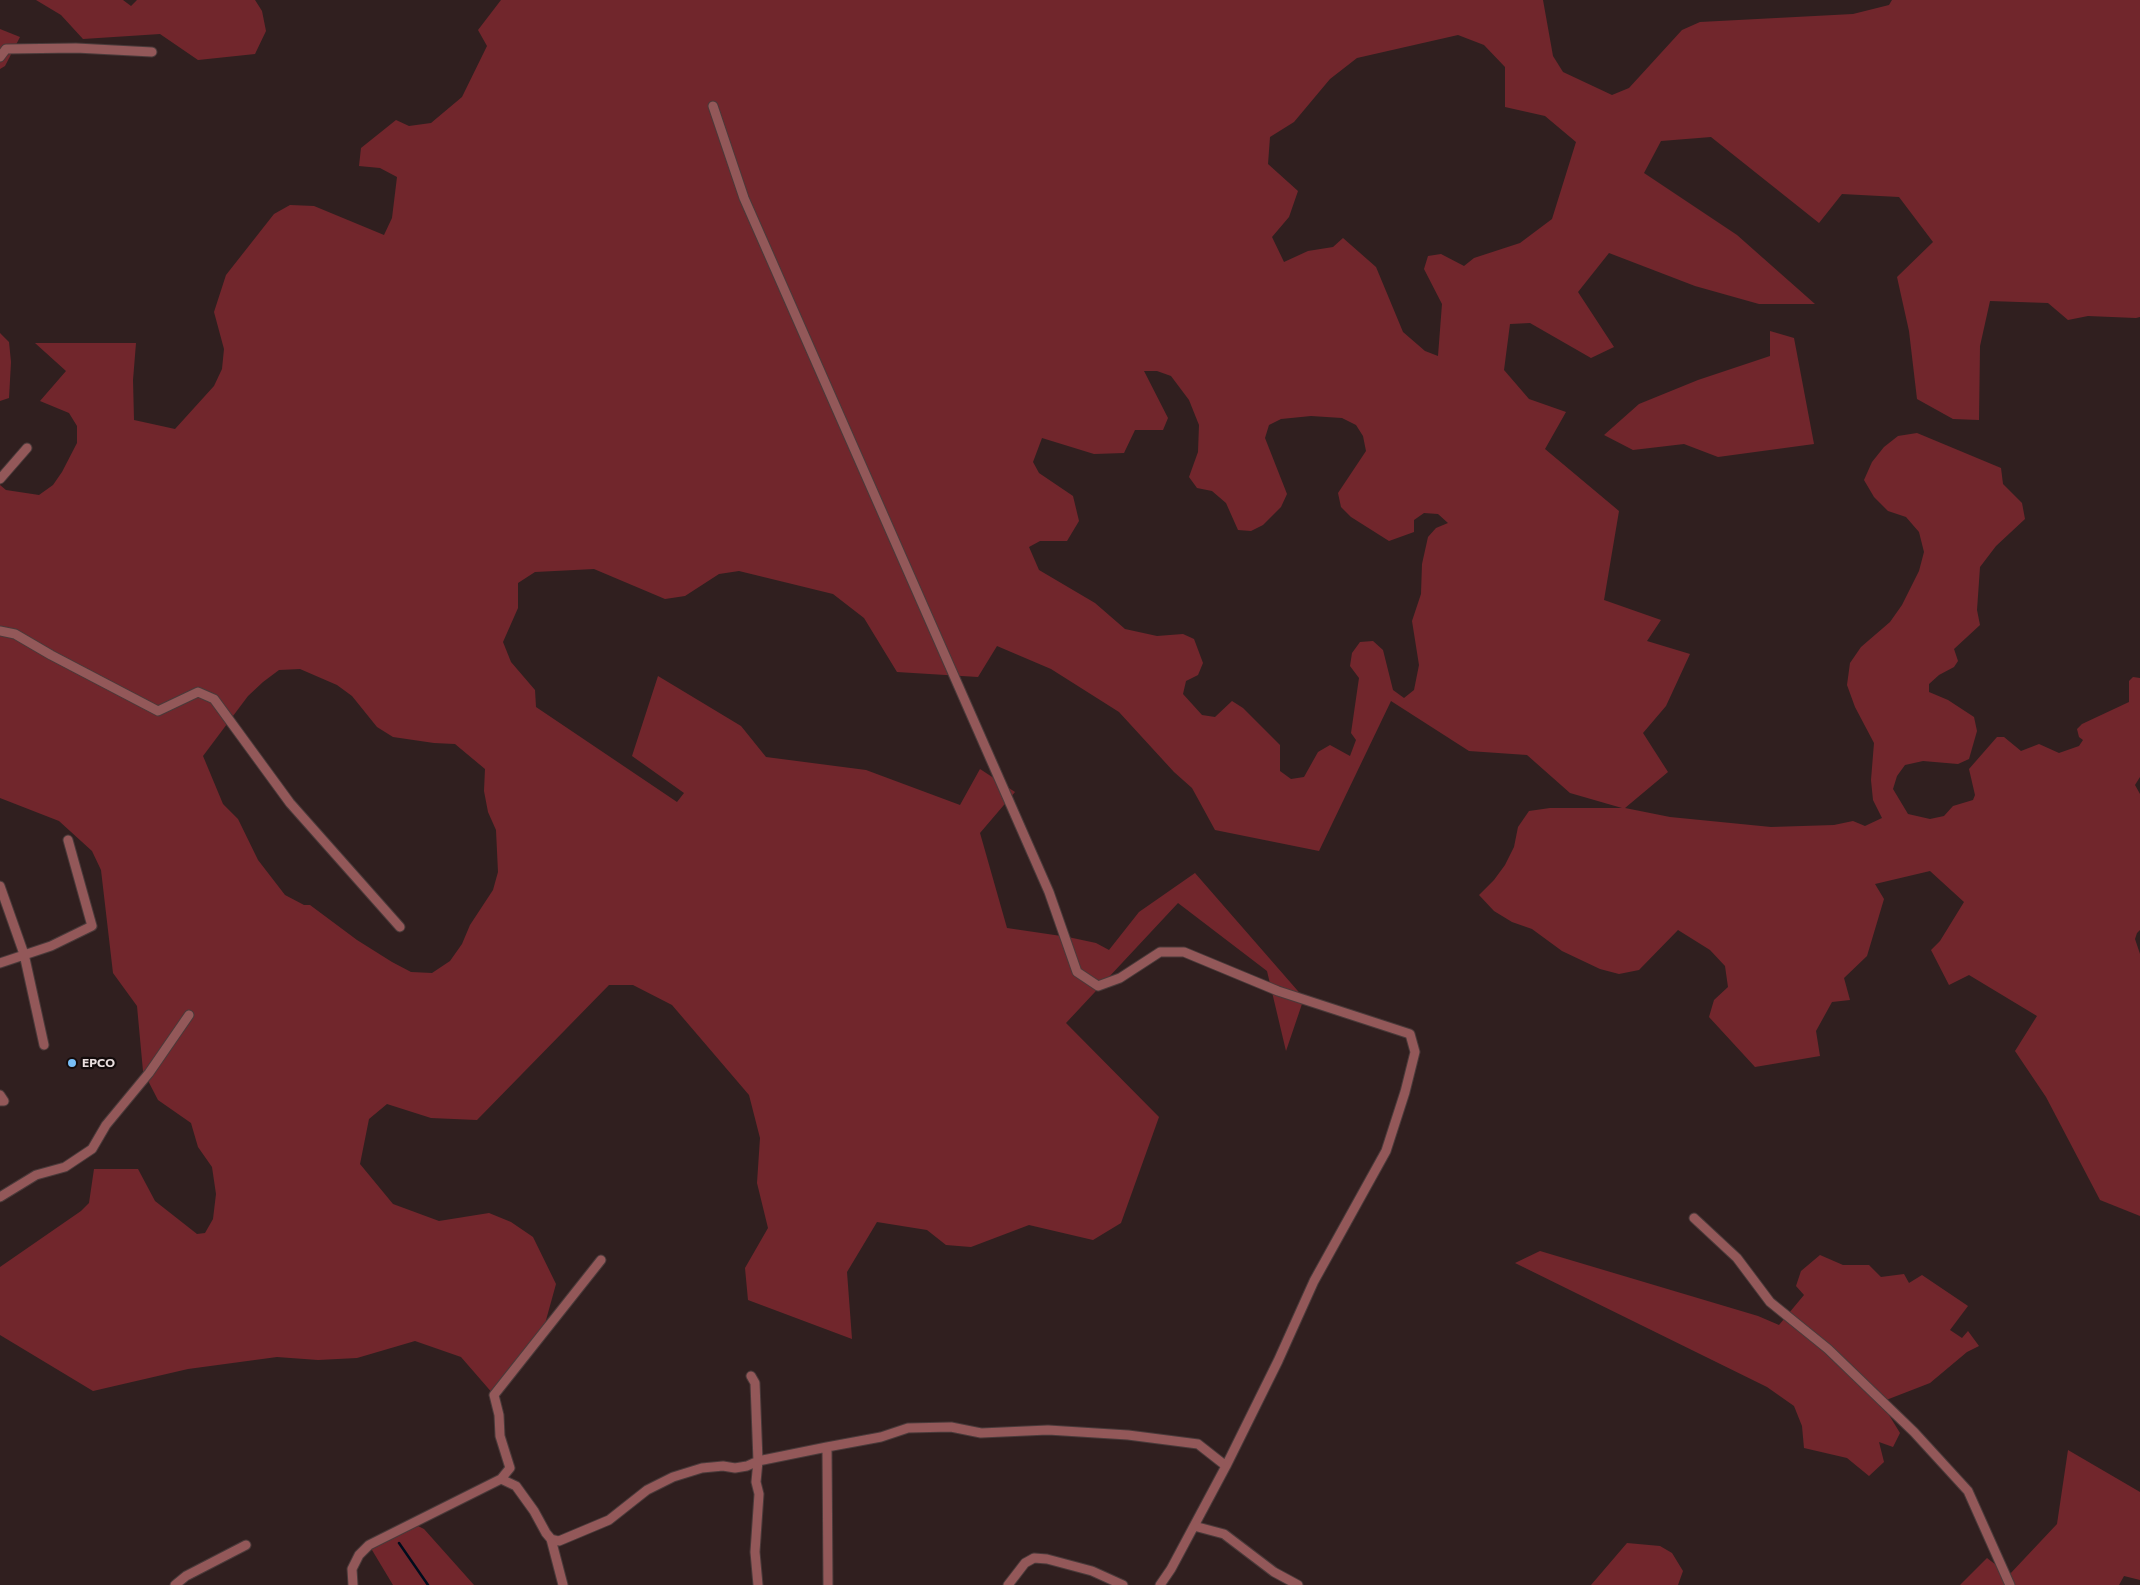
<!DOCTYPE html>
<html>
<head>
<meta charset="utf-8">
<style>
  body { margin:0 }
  canvas { display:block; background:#301f1f }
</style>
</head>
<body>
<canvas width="2140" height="1585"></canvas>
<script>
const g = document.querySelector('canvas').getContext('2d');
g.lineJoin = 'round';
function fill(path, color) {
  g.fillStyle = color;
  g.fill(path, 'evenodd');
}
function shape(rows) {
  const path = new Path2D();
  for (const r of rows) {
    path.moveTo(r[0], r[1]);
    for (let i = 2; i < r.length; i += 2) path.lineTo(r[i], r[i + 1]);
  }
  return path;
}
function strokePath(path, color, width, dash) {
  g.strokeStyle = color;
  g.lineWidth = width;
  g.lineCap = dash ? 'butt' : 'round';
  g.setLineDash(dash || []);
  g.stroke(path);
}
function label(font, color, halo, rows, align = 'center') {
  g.font = font + ' Commissioner,sans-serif';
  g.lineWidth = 4.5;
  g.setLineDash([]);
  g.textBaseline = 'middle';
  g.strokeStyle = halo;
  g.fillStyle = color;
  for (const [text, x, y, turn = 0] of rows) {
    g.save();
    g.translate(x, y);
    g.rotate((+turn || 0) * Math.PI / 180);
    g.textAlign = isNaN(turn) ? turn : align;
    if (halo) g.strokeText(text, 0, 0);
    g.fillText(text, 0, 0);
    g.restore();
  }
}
const green = shape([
  [36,0,123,0,131,6,137,0,255,0,262,11,266,31,255,54,198,60,160,34,83,39,61,15],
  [501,0,1543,0,1553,56,1563,72,1612,95,1629,88,1682,30,1700,22,1853,14,1889,5,1892,0,2140,0,2140,317,2136,318,2088,316,2068,320,2048,303,1990,301,1980,346,1979,420,1953,419,1917,399,1909,331,1897,277,1933,242,1899,197,1842,194,1819,223,1711,137,1661,141,1644,173,1737,235,1815,304,1759,304,1695,286,1609,253,1578,292,1614,347,1591,358,1530,323,1510,324,1504,370,1529,399,1566,412,1545,449,1619,511,1604,600,1661,620,1647,641,1690,654,1666,706,1643,733,1668,772,1625,808,1670,817,1771,827,1834,825,1853,821,1865,826,1882,818,1873,800,1871,780,1874,743,1855,707,1847,685,1850,663,1861,647,1890,622,1902,605,1919,571,1924,552,1919,532,1906,517,1888,511,1874,497,1864,480,1872,462,1884,447,1898,436,1917,433,2001,468,2003,484,2022,503,2025,519,1996,546,1980,567,1977,610,1980,625,1954,649,1958,661,1954,667,1939,675,1929,684,1929,692,1948,700,1974,717,1977,731,1969,759,1958,764,1923,761,1905,765,1897,776,1893,789,1908,814,1930,819,1944,816,1953,806,1973,800,1975,795,1969,769,1997,737,2004,737,2021,751,2039,744,2059,753,2079,746,2083,740,2079,737,2077,729,2082,724,2129,702,2129,681,2133,677,2140,678,2140,777,2135,785,2140,794,2140,930,2137,933,2135,939,2140,954,2140,1216,2100,1200,2046,1097,2015,1051,2037,1016,1969,975,1949,985,1931,950,1940,941,1964,902,1930,871,1875,884,1884,899,1867,956,1844,978,1850,1000,1832,1002,1816,1031,1820,1056,1755,1067,1709,1017,1714,1000,1728,987,1725,966,1710,950,1678,930,1639,970,1619,974,1600,969,1562,951,1532,929,1512,922,1494,911,1479,895,1494,880,1505,865,1514,847,1518,827,1529,811,1550,808,1622,808,1570,793,1527,755,1469,751,1391,701,1319,851,1215,830,1192,788,1174,772,1119,712,1051,669,997,646,978,677,897,672,864,618,833,594,739,571,719,574,685,596,665,599,594,569,535,572,518,583,518,608,503,642,511,662,535,690,536,707,677,802,684,793,632,756,658,676,741,726,766,757,866,770,960,805,980,769,1015,792,980,833,1007,928,1068,937,1096,943,1109,950,1139,912,1195,873,1304,998,1286,1051,1267,971,1178,903,1066,1023,1159,1117,1121,1223,1093,1240,1029,1225,971,1247,946,1245,927,1230,877,1222,847,1272,852,1339,748,1300,745,1268,768,1228,757,1183,760,1138,749,1095,672,1005,633,985,609,985,477,1120,431,1118,387,1104,369,1119,360,1164,393,1204,439,1221,489,1213,511,1222,533,1237,556,1284,543,1331,494,1395,461,1357,415,1341,357,1358,318,1360,277,1357,188,1369,93,1391,0,1335,0,1267,81,1211,89,1203,94,1169,138,1169,155,1201,197,1234,205,1233,213,1219,216,1194,212,1167,198,1147,191,1123,158,1100,143,1071,137,1006,113,973,101,870,92,851,59,821,0,798,0,485,6,490,39,495,53,485,62,472,77,443,77,426,69,413,40,401,66,371,35,343,136,343,133,380,134,420,175,429,214,386,222,369,224,349,214,312,226,275,274,214,290,205,314,206,384,235,392,218,397,177,380,168,359,166,361,148,396,120,409,126,431,123,462,97,487,46,478,30],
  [1458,35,1484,45,1505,67,1505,107,1545,116,1576,142,1552,219,1520,243,1474,258,1464,266,1441,254,1428,256,1424,269,1442,304,1438,356,1425,351,1403,332,1376,267,1343,238,1333,247,1308,251,1284,262,1272,237,1289,217,1298,191,1268,164,1270,137,1294,122,1330,79,1357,58],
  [1144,371,1157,371,1171,376,1189,400,1199,425,1198,452,1189,477,1197,488,1212,491,1226,503,1238,530,1251,531,1263,525,1281,507,1287,494,1265,438,1269,425,1281,419,1311,416,1342,418,1356,425,1363,436,1366,451,1338,493,1341,507,1351,517,1389,541,1414,532,1414,520,1424,513,1438,514,1448,523,1436,528,1428,537,1422,564,1421,594,1412,621,1419,665,1414,690,1404,698,1393,690,1383,650,1373,641,1360,642,1352,653,1350,666,1359,678,1351,733,1356,740,1350,756,1330,745,1318,752,1304,777,1291,779,1280,771,1280,745,1243,708,1232,701,1215,717,1202,715,1183,694,1186,681,1198,675,1203,663,1194,639,1183,634,1157,636,1125,629,1095,603,1039,570,1029,547,1040,541,1067,541,1079,521,1073,496,1039,473,1033,462,1042,438,1094,454,1124,453,1135,430,1163,430,1168,418],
  [300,669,337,685,352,696,377,727,393,737,434,743,455,744,485,769,484,791,488,812,496,830,498,872,493,890,470,925,462,944,450,961,432,973,411,972,392,962,357,940,310,905,304,905,285,895,258,860,238,819,223,804,203,756,248,696,263,682,279,670],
  [0,29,20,37,5,66,0,69],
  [1770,331,1794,338,1814,444,1718,457,1684,444,1633,450,1604,435,1639,404,1698,380,1770,356],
  [0,333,9,342,11,362,9,398,0,401],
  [1540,1251,1758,1316,1779,1325,1804,1295,1796,1286,1801,1271,1820,1255,1843,1265,1869,1265,1881,1277,1904,1274,1909,1283,1922,1275,1968,1306,1950,1330,1962,1338,1968,1331,1979,1346,1967,1352,1930,1383,1881,1402,1900,1433,1893,1447,1879,1442,1884,1462,1869,1476,1847,1458,1804,1448,1802,1426,1794,1406,1767,1387,1515,1263],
  [2068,1450,2140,1492,2140,1580,2124,1576,2119,1585,1960,1585,1987,1558,2009,1575,2057,1524],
  [412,1523,424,1529,474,1585,393,1585,369,1545],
  [1627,1543,1660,1546,1672,1553,1683,1571,1678,1585,1591,1585]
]);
const stream = shape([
  [399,1543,428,1585]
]);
const minor = shape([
  [0,57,6,49,76,48,152,52],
  [713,106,744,198,1049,892,1077,972,1098,986,1120,978,1160,952,1184,952,1278,991,1410,1034,1415,1052,1405,1092,1386,1151,1314,1281,1278,1361,1226,1466,1198,1444,1128,1435,1048,1430,981,1433,951,1427,908,1428,881,1437,827,1447,828,1585],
  [0,479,27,448],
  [0,631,15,634,51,655,158,711,198,692,214,699,290,803,400,927],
  [0,886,24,954,44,1045],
  [0,963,51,946,92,926,68,840],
  [0,1095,4,1101,0,1101],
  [0,1197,36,1175,65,1167,92,1149,106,1125,149,1073,189,1015],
  [1694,1218,1737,1258,1770,1302,1828,1349,1914,1432,1968,1491,2010,1585],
  [501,1479,516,1486,534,1511,546,1533,551,1539,559,1541,609,1520,647,1490,673,1477,702,1468,723,1466,735,1468,747,1466,758,1461,755,1383,751,1376],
  [1194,1526,1224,1534,1274,1572,1298,1585],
  [551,1539,563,1585],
  [175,1585,186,1576,246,1545],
  [353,1585,352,1569,359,1555,369,1545,501,1479,510,1468,500,1436,499,1415,494,1395,601,1260],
  [758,1585,755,1552,759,1494,756,1482,758,1461,827,1447],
  [1008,1585,1025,1563,1034,1558,1047,1559,1092,1571,1123,1585],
  [1160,1585,1171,1569,1226,1466]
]);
const markers = [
  [72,1063,5,"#79bff8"]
];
const poiNames = [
  ["EPCO",82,1063]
];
fill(green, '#71262c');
strokePath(stream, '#000c1c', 2.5);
strokePath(minor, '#4a3a3a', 11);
strokePath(minor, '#935859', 9);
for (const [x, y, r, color] of markers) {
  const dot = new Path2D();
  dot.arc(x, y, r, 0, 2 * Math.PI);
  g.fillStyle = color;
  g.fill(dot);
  strokePath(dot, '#130b0b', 2);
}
label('bold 12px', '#e9dede', '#130b0b', poiNames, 'left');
</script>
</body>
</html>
